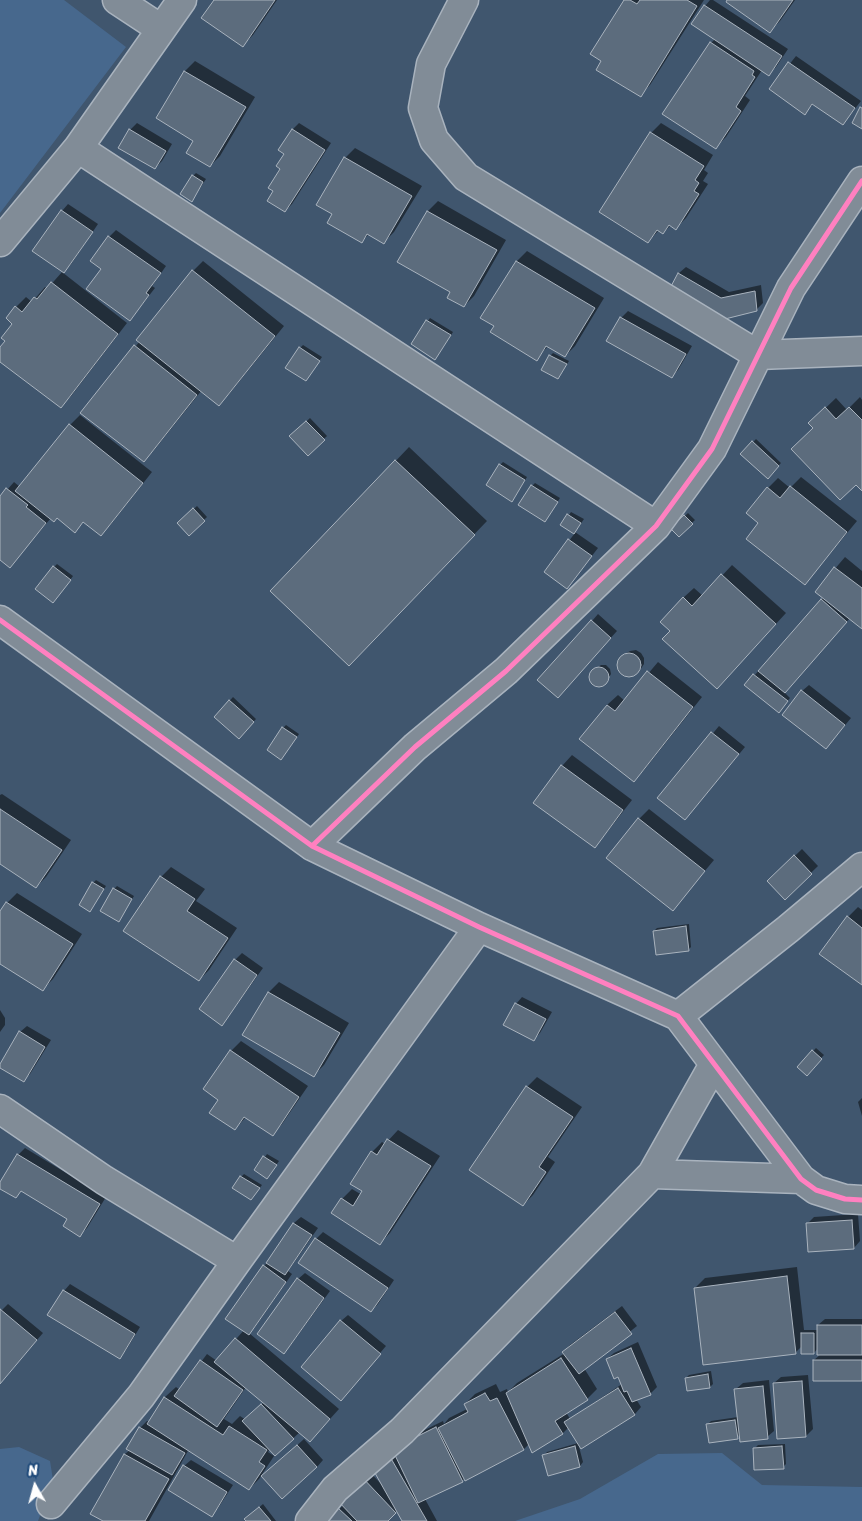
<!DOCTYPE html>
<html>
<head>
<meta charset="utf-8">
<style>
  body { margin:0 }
  #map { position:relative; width:862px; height:1521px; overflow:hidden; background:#40566e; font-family:Sriracha,sans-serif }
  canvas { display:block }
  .north { position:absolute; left:10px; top:1461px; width:50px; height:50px; -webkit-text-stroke:4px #1f4a7a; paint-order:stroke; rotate:353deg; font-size:14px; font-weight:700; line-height:20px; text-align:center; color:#fff }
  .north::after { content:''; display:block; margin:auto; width:18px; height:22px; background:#fff; clip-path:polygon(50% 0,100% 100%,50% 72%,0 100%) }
</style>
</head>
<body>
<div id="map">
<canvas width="862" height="1521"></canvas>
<div class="north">N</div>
</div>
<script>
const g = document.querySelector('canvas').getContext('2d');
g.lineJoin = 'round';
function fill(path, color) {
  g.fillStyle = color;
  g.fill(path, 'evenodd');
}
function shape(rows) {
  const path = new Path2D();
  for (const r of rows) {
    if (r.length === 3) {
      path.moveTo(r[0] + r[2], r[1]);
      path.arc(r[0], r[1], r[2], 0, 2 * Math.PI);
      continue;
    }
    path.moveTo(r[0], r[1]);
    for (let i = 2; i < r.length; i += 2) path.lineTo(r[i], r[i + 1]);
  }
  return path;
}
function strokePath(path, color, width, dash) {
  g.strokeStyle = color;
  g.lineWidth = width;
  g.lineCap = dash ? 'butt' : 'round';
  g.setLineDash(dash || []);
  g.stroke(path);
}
const green = shape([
  [0,0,64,0,126,47,0,213],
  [19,1447,50,1461,53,1480,38,1521,0,1521,0,1449],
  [722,1453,762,1485,862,1487,862,1521,515,1521,580,1499,658,1454]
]);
const shadow = shape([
  [215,0,277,0,253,35,243,45],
  [625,0,704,0,650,85,640,95],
  [710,0,713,0,788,49,776,67,769,74,762,70,745,96,750,100,726,137,716,147,711,43,716,38,705,6],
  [728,0,795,0,780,21,770,31],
  [796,56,861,101,843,124,814,103,805,113,770,89],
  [195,61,255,97,220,156,210,166,195,140,158,118,185,71],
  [137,123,172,144,162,161,155,168,130,130],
  [299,123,331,143,292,204,285,211,275,191,285,153,280,149,293,129],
  [661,123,713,155,704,170,708,173,703,181,708,184,686,218,676,228,671,225,663,233,659,230,648,242,651,133],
  [355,148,422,186,394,232,384,242,369,234,362,241,334,214,345,158],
  [196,173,206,179,194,197,193,176],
  [438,201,506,240,474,296,464,306,452,292,428,211],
  [68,204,98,224,71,264,64,271,34,250,62,211],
  [116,230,166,266,152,286,155,288,130,320,103,268,109,237],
  [527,251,604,298,575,346,565,356,548,346,536,359,495,326,482,318,517,261],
  [203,261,284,326,229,394,219,404,202,390,154,450,143,461,82,412,140,341,193,271],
  [686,267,729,292,761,285,763,303,756,310,669,292,679,273],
  [62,272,127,323,71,396,61,406,0,360,0,349,7,340,14,324,16,307,26,297,32,302,45,287,47,289],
  [628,311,692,346,678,370,672,376,621,318],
  [430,318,453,332,438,355,412,344],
  [303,345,322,357,308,377,300,348],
  [553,353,569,361,558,378,550,356],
  [860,397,862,400,862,489,810,423,836,398,847,410],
  [80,415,152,472,111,524,101,534,84,521,74,531,57,517,51,518,10,566,0,558,0,498,14,482,20,487,70,425],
  [310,418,327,436,308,454,291,436],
  [756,439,781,463,768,477,742,454],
  [409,447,487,521,362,651,272,591],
  [503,462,527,477,515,497,500,465],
  [801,477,857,521,814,573,804,583,760,523,768,488,778,478,790,488],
  [535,483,560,498,548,517,532,486],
  [197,506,207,517,189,534,179,523],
  [571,512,584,519,575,532,598,548,567,588,545,572,575,533,562,525],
  [688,513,695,520,679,535,672,528],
  [845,557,862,571,862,627,850,618,784,692,790,698,782,708,746,685,824,597,816,591],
  [57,564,73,576,56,599,54,567],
  [732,565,786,613,727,677,671,631,683,598,694,588,703,596],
  [598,614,617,631,564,689,592,621],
  [636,650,641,653,644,658,644,664,638,673,632,676,627,676,621,673,618,662,625,654,630,651],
  [658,662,702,697,644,770,634,780,607,705,618,695,625,701],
  [601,665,606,665,610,669,611,674,606,682,601,685,595,685,592,682,590,676,592,672],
  [809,685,851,718,832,741,802,691],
  [233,697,256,719,239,737,215,717],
  [286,725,299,734,284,755,283,728],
  [719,726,745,747,691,812,659,798],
  [572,755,632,800,604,836,594,846,534,803,562,766],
  [2,794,71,840,46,877,36,887,0,863,0,795],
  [649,809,714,860,673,909,639,819],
  [802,849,818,866,785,898,769,881],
  [171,867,205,889,196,901,237,928,209,970,199,980,161,877],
  [96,880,106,886,90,910,93,883],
  [117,886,134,896,118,921,114,889],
  [17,893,82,934,53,979,43,989,0,962,0,913,7,903],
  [858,907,862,910,862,984,848,917],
  [689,924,691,947,688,950,654,931,657,928],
  [242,953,263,968,228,1017,221,1024,235,960],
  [279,982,349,1023,324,1065,314,1075,269,992],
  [522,997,552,1012,540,1033,533,1040,516,1004],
  [0,1010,5,1018,5,1025,0,1032],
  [27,1026,51,1040,30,1074,23,1080,0,1066,20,1032],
  [241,1041,308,1086,282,1124,272,1134,246,1117,235,1129,220,1099,231,1051],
  [816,1048,824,1055,806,1074,798,1067],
  [537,1077,582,1107,548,1157,555,1162,533,1195,523,1205,527,1087],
  [862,1098,862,1116,858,1102],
  [398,1130,440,1156,390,1233,380,1243,342,1199,352,1189,362,1195,372,1152,382,1142,385,1144],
  [25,1148,106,1197,87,1228,80,1235,69,1218,22,1190,16,1197,0,1187,0,1184,18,1155],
  [267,1154,279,1161,270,1174,256,1170],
  [244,1174,262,1185,251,1199,241,1177],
  [858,1214,860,1241,854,1248,807,1224,814,1217],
  [301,1217,318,1228,288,1271,292,1274,255,1327,249,1333,339,1409,310,1441,300,1432,275,1455,270,1449,268,1452,274,1456,259,1479,249,1489,189,1449,149,1521,106,1521,92,1513,125,1454,130,1450,140,1428,147,1421,149,1422,165,1397,176,1387,180,1390,207,1354,217,1361,244,1330,264,1266,270,1260,294,1223],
  [246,1387,264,1402,246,1420,240,1416,232,1424,224,1419],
  [323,1232,394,1280,378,1304,371,1311,316,1239],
  [797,1267,804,1330,818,1330,818,1325,825,1319,862,1319,862,1380,814,1360,821,1354,818,1348,814,1353,802,1346,796,1352,695,1288,705,1278],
  [305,1273,330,1291,290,1346,283,1353,298,1279],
  [70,1284,140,1327,126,1350,119,1357,64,1291],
  [8,1304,43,1333,0,1383,0,1312],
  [622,1306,637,1326,584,1368,597,1389,587,1399,566,1412,570,1419,622,1384,607,1359,614,1353,638,1342,657,1387,650,1394,636,1399,641,1407,635,1414,581,1447,569,1427,563,1433,533,1451,529,1444,524,1449,425,1499,437,1521,404,1521,398,1510,386,1521,328,1521,343,1505,367,1469,382,1485,372,1466,400,1442,443,1421,444,1424,449,1418,467,1409,465,1404,475,1394,496,1384,500,1392,507,1389,508,1392,517,1383,565,1353,564,1352,570,1345],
  [348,1315,386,1346,347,1392,341,1321],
  [711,1371,713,1384,710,1387,686,1378,689,1375],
  [808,1375,813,1429,806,1436,778,1438,774,1383,781,1377],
  [769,1380,774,1431,767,1437,740,1434,737,1437,708,1424,711,1421,738,1417,736,1389,743,1383],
  [304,1439,323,1460,317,1467,270,1470],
  [578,1443,583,1462,580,1466,549,1474,544,1455,547,1452],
  [785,1444,786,1464,783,1467,755,1448,758,1445],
  [191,1460,233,1485,218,1508,211,1515,184,1466],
  [263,1504,276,1521,248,1521,249,1516]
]);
const building = shape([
  [214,0,275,0,243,47,201,18,214,0],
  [624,0,630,0,637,4,640,0,687,0,697,6,641,97,596,70,601,61,590,54,624,0],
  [727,0,793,0,770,33,726,2,727,0],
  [704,5,782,56,769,76,691,24,704,5],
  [710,42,754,71,752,75,755,77,736,107,741,111,716,149,662,114,710,42],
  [788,62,855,108,843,125,812,104,805,115,769,89,788,62],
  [184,71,246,107,210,167,186,153,193,141,156,118,184,71],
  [860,107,862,108,862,129,852,123,860,107],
  [129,129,166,151,155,169,118,148,129,129],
  [292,129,325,150,285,212,267,201,273,191,268,188,280,169,276,166,284,154,278,150,292,129],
  [650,132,704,166,695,180,699,183,694,191,699,194,676,230,669,225,663,234,657,230,648,243,599,212,650,132],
  [344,157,412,196,384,244,367,234,362,243,327,223,332,214,316,205,344,157],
  [192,175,203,182,192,202,180,194,192,175],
  [61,210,93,232,64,273,32,251,61,210],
  [427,211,497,250,464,307,447,298,450,292,397,262,427,211],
  [108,236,161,273,146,293,149,295,130,321,86,289,101,269,90,261,108,236],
  [516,261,595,308,565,357,546,346,537,361,490,332,494,326,480,318,516,261],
  [192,270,275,336,219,406,136,340,192,270],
  [678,273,721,298,755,291,757,311,713,322,668,292,678,273],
  [51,282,118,334,61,408,0,362,0,347,5,341,1,338,12,324,6,318,15,306,22,312,34,297,37,299,51,282],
  [620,317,686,354,672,378,606,341,620,317],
  [426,320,451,335,435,360,411,344,426,320],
  [134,345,197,395,144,462,80,413,134,345],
  [299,347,320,361,306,381,285,368,299,347],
  [549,355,567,364,558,379,541,370,549,355],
  [825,407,836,419,849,407,862,420,862,491,856,485,840,500,791,449,813,428,808,423,825,407],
  [306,421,325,440,308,456,289,436,306,421],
  [69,424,143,483,101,536,83,522,75,533,57,518,54,522,15,491,69,424],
  [752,441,779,466,768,479,740,454,752,441],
  [395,460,475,535,349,666,270,591,395,460],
  [499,464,525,480,512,502,486,485,499,464],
  [531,485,558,502,545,522,518,505,531,485],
  [790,486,847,532,805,585,746,539,758,523,746,513,767,487,780,498,790,486],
  [6,488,28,505,26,507,46,523,10,568,0,560,0,496,6,488],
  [193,508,205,521,189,536,177,523,193,508],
  [567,514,581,523,574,534,560,525,567,514],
  [684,515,693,524,679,537,670,528,684,515],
  [568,539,592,556,567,589,544,572,568,539],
  [53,566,71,580,53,603,35,589,53,566],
  [834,567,862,588,862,629,815,592,834,567],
  [721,574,776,624,717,689,662,639,670,631,660,622,683,597,692,606,721,574],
  [821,599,847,622,785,693,758,671,821,599],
  [591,620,611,638,558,698,537,680,591,620],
  [629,665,12],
  [599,677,10],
  [647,671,693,707,634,782,579,739,607,705,615,711,647,671],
  [753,674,788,701,779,713,744,685,753,674],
  [801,690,845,725,826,749,782,715,801,690],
  [229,700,254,722,239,739,214,717,229,700],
  [282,727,297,737,281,760,267,750,282,727],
  [711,732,739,754,685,820,657,798,711,732],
  [561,765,623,810,595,848,533,803,561,765],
  [0,809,62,850,36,888,0,864,0,809],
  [638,818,705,871,673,911,606,858,638,818],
  [794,855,812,874,785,900,767,881,794,855],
  [160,876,195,899,187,911,228,938,199,981,123,931,160,876],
  [92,882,104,889,90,912,79,905,92,882],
  [113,888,132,899,119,922,100,911,113,888],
  [6,902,73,944,43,991,0,964,0,911,6,902],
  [847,916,862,928,862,985,819,954,847,916],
  [686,926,689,951,656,955,653,931,686,926],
  [234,959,257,975,222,1026,199,1009,234,959],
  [268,992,340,1033,314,1077,242,1035,268,992],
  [515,1003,546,1019,534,1041,503,1025,515,1003],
  [19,1031,45,1047,24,1082,0,1068,0,1064,19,1031],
  [230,1050,299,1097,273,1136,244,1117,235,1130,209,1113,218,1100,203,1089,230,1050],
  [812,1050,822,1059,807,1076,797,1067,812,1050],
  [526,1086,573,1117,539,1167,546,1172,523,1206,469,1170,526,1086],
  [387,1139,431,1166,380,1245,331,1213,341,1198,353,1206,362,1191,350,1184,371,1151,377,1155,387,1139],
  [17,1154,100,1204,80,1237,63,1226,67,1219,21,1191,16,1198,0,1189,0,1182,17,1154],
  [263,1156,277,1165,267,1179,254,1170,263,1156],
  [240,1176,260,1188,251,1200,232,1188,240,1176],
  [852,1220,854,1249,808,1252,806,1223,852,1220],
  [293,1223,312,1235,285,1275,266,1263,293,1223],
  [315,1238,388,1288,371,1312,298,1263,315,1238],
  [263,1265,286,1282,249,1335,225,1319,263,1265],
  [787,1276,796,1354,703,1365,694,1288,787,1276],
  [297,1278,324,1298,284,1354,257,1334,297,1278],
  [63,1290,135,1334,120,1359,47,1315,63,1290],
  [0,1309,37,1340,0,1384,0,1309],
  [615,1312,632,1334,579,1374,562,1352,615,1312],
  [340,1320,381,1354,341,1401,301,1367,340,1320],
  [817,1325,862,1325,862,1355,817,1355,817,1325],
  [801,1333,814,1333,814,1354,801,1354,801,1333],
  [235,1338,330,1419,310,1442,214,1362,235,1338],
  [631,1348,651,1395,632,1402,627,1391,624,1392,618,1377,614,1379,606,1359,631,1348],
  [561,1358,588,1400,555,1421,563,1434,532,1453,506,1393,561,1358],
  [200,1360,243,1390,217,1427,174,1396,200,1360],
  [813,1360,862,1360,862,1381,813,1381,813,1360],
  [708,1374,710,1388,687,1391,685,1378,708,1374],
  [802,1381,806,1437,777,1439,773,1383,802,1381],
  [763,1386,768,1439,740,1442,734,1389,763,1386],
  [618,1388,635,1415,581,1449,564,1422,618,1388],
  [485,1393,490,1401,497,1398,524,1450,465,1481,438,1428,468,1412,464,1404,485,1393],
  [164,1397,223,1435,229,1426,267,1450,259,1462,265,1466,249,1490,147,1424,164,1397],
  [261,1404,294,1439,275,1456,242,1421,261,1404],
  [735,1420,738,1439,709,1443,706,1424,735,1420],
  [139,1427,185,1453,172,1475,126,1449,139,1427],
  [436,1427,463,1482,418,1503,392,1449,436,1427],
  [297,1445,317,1467,282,1499,261,1476,297,1445],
  [575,1446,580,1467,548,1476,542,1455,575,1446],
  [782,1446,784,1469,754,1470,753,1448,782,1446],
  [124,1454,169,1479,145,1521,103,1521,90,1514,124,1454],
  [389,1455,427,1521,402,1521,371,1466,389,1455],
  [183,1465,227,1492,212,1517,168,1490,183,1465],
  [360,1475,396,1513,388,1521,357,1521,336,1499,360,1475],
  [259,1507,271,1521,246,1521,244,1519,259,1507],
  [338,1508,352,1521,327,1521,338,1508]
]);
const minor = shape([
  [117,0,161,29],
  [464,0,431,64,423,108,434,140,466,177,758,355,862,351],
  [78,148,182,0],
  [0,242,78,148,656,526],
  [0,620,312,846,479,927,678,1016,801,1179,816,1190,845,1199,862,1200],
  [312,846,415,747,506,671,656,526,712,449,791,288,862,181],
  [678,1016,788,929,862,867],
  [0,1109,104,1180,237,1261],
  [652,1174,801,1179],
  [51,1504,141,1396,237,1261,479,927],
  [310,1521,335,1489,402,1431,652,1174,714,1064]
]);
const cycleway = shape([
  [0,620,312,846,479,927,678,1016,801,1179,816,1190,845,1199,862,1200],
  [312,846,415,747,506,671,656,526,712,449,791,288,862,181]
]);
fill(green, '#47688d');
fill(shadow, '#0007');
fill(building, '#5c6c7d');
strokePath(building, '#a9b3be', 1);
strokePath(minor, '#a9b3be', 31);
strokePath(minor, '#818c97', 28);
strokePath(cycleway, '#ff80c0', 5);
</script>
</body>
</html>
